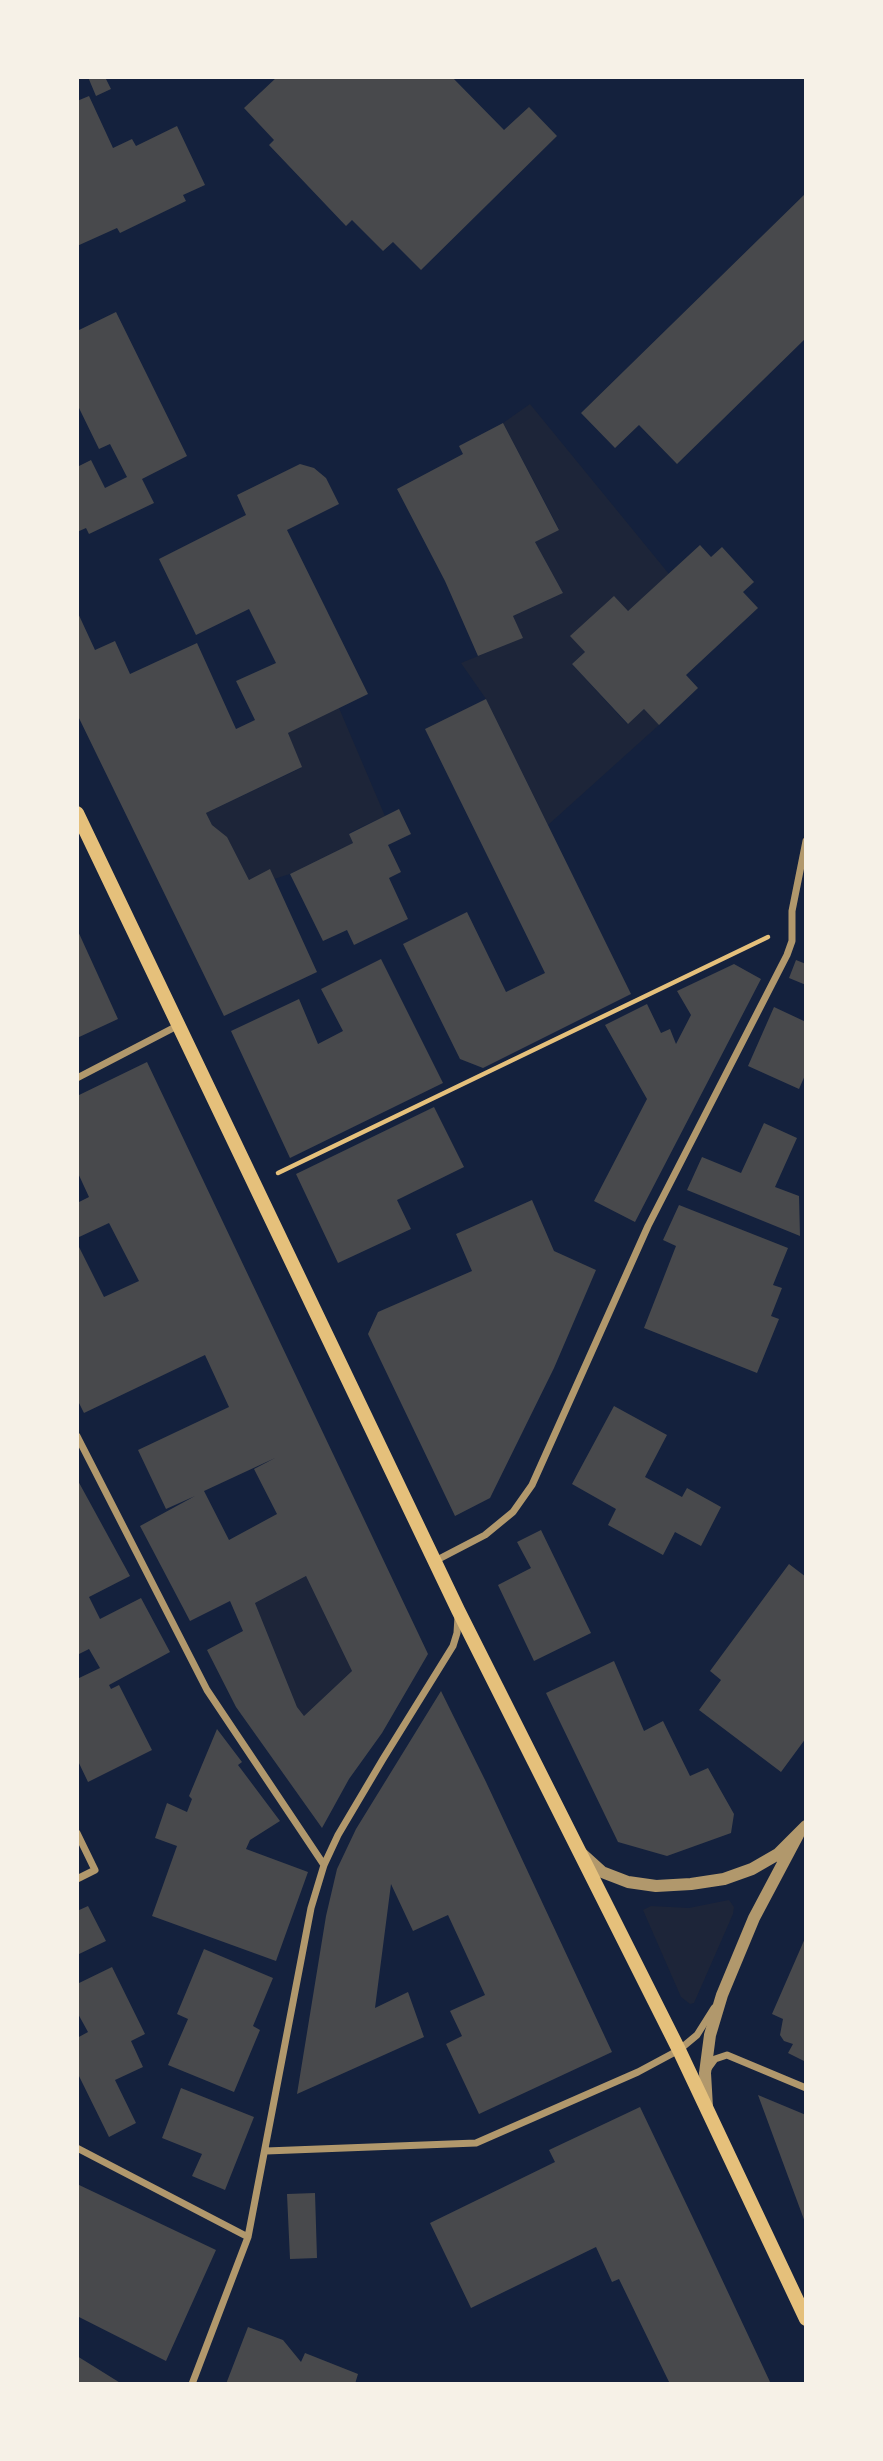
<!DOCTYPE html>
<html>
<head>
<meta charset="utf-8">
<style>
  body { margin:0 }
  #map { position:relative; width:883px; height:2461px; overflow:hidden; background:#14213d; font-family:Manrope,sans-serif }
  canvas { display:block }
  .frame { position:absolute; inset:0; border:79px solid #f6f1e7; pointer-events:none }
</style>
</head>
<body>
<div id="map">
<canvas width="883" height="2461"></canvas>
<div class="frame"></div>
</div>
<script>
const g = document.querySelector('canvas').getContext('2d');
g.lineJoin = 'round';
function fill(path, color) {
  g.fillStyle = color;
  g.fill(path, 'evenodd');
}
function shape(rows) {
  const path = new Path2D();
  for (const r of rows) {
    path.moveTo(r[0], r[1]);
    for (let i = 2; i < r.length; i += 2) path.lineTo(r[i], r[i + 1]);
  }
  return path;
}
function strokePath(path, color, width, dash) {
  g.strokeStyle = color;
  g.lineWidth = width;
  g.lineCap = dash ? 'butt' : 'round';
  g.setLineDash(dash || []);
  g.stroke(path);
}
const green = shape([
  [530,404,669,574,628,611,571,636,585,652,572,664,627,724,644,709,659,725,548,825,486,699,461,663,522,638,513,616,563,593,535,542,559,529,503,423],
  [339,708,385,816,349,833,353,843,290,874,274,879,249,880,227,838,212,825,206,813,301,768,288,733],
  [306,1576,352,1671,304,1716,297,1707,255,1603],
  [729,1900,734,1907,733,1914,694,2003,690,2004,681,1997,643,1910,651,1906,689,1908]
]);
const building = shape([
  [88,77,105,77,111,89,96,96],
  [277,77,452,77,504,130,529,107,557,136,421,270,393,242,383,251,352,220,346,226,269,145,274,140,244,108],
  [89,96,113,148,132,139,136,146,177,126,205,185,183,195,186,201,120,233,117,228,77,246,77,101],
  [806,193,806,338,677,464,639,425,615,448,581,413],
  [116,312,187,456,142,479,154,503,89,534,86,528,77,532,77,467,91,460,105,488,127,477,110,444,99,449,79,408,77,409,77,331],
  [503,423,559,530,535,542,563,593,513,616,523,638,478,656,445,581,397,489,463,454,459,446],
  [300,464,314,468,326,478,339,504,287,530,368,694,288,733,302,767,206,813,212,825,227,837,249,880,270,869,317,972,224,1016,77,714,77,611,95,650,115,641,130,674,197,643,236,729,255,720,236,681,276,663,249,609,196,635,159,559,246,515,237,495],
  [700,545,711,557,722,547,754,582,743,592,758,608,686,675,698,688,659,725,644,709,628,724,572,664,585,652,570,636,614,596,628,611],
  [486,699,631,994,483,1068,460,1059,403,944,467,912,506,992,545,973,425,729],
  [399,809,411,834,388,845,401,872,389,878,408,919,354,945,347,930,323,941,290,874,353,843,349,834],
  [77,929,118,1019,77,1038],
  [381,959,443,1083,290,1158,231,1031,299,999,318,1044,343,1031,321,989],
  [796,960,806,964,806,985,789,978],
  [734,964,761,979,635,1222,594,1201,647,1099,605,1025,647,1004,661,1033,670,1029,676,1044,691,1015,677,991],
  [774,1007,806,1022,806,1073,799,1089,748,1066],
  [147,1062,428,1654,382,1733,349,1779,322,1828,236,1707,207,1650,243,1631,230,1601,190,1621,140,1526,195,1496,166,1509,138,1450,229,1407,205,1355,84,1413,77,1399,77,1243,104,1297,139,1281,109,1223,77,1238,77,1203,89,1197,77,1171,77,1096],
  [275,1458,254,1469,277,1514,229,1540,204,1491],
  [306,1576,352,1671,304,1716,297,1707,255,1603],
  [434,1107,464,1167,397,1200,411,1229,338,1263,296,1174],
  [764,1123,797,1138,775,1187,799,1196,800,1236,687,1190,702,1157,741,1173],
  [532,1200,554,1251,596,1270,554,1368,490,1498,455,1516,368,1334,378,1312,472,1271,456,1234],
  [679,1205,788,1248,773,1285,782,1288,771,1316,779,1319,757,1373,644,1328,676,1246,663,1240],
  [614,1406,667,1435,645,1477,682,1497,687,1488,721,1507,701,1546,675,1532,663,1555,608,1525,616,1509,572,1484],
  [77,1479,130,1576,89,1597,100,1619,141,1598,170,1652,109,1685,111,1689,119,1685,152,1750,88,1782,77,1759,77,1679,100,1668,89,1649,77,1655],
  [541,1530,591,1633,534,1661,498,1585,531,1568,517,1542],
  [789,1564,806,1577,806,1738,781,1772,699,1710,721,1680,710,1671],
  [614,1661,644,1731,663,1721,690,1776,708,1768,734,1814,731,1833,667,1856,618,1842,546,1693],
  [441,1691,486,1782,612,2052,479,2114,446,2044,462,2036,450,2011,485,1995,448,1915,413,1931,391,1884,375,2008,408,1992,424,2037,297,2094,326,1916,337,1869,356,1829],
  [217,1729,242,1762,238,1765,280,1821,250,1840,246,1849,308,1872,276,1961,152,1916,177,1846,155,1838,167,1803,187,1812,192,1799,189,1796],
  [88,1906,106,1941,77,1955,77,1911],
  [806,1936,806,2062,788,2053,793,2044,784,2041,780,2035,783,2019,772,2014],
  [204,1949,273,1978,253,2026,260,2030,234,2092,168,2065,188,2019,177,2014],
  [112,1967,145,2034,131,2041,143,2067,115,2080,136,2123,109,2137,77,2072,77,2038,88,2032,77,2012,77,1984],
  [181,2088,254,2117,225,2190,192,2176,202,2154,162,2138],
  [758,2095,806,2115,806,2225],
  [640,2107,703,2239,771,2384,670,2384,619,2279,612,2282,596,2247,471,2308,430,2223,555,2162,549,2150],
  [77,2184,216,2250,166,2361,77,2316],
  [315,2193,317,2258,290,2259,287,2194],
  [248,2327,283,2340,301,2362,305,2353,358,2374,355,2384,226,2384],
  [77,2356,122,2384,77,2384]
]);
const path = shape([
  [278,1173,768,937]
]);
const minor = shape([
  [77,1078,179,1025],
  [77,1436,207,1690,324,1865],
  [435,1561,485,1535,513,1512,532,1485,648,1226,787,955,792,941,792,911,806,841],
  [77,1833,95,1870,77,1879],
  [707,2070,715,2059,727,2055,806,2088],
  [77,2148,248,2237],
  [266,2151,476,2143,638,2072,679,2050,697,2035,714,2008],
  [192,2384,248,2237,311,1908,324,1865,338,1835,383,1759,453,1646,457,1633,458,1617]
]);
const tertiary = shape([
  [581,1853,602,1872,628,1882,656,1886,691,1884,724,1879,752,1869,778,1854,806,1826],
  [707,2107,705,2073,710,2035,722,1995,754,1918,798,1835]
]);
const secondary = shape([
  [77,813,458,1610,679,2050,806,2319]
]);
fill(green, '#1d2539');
fill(building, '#48494c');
strokePath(path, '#e5c07b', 4.5);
strokePath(minor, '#b1986c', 7);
strokePath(tertiary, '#b1986c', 12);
strokePath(secondary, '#e5c07b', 14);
</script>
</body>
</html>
